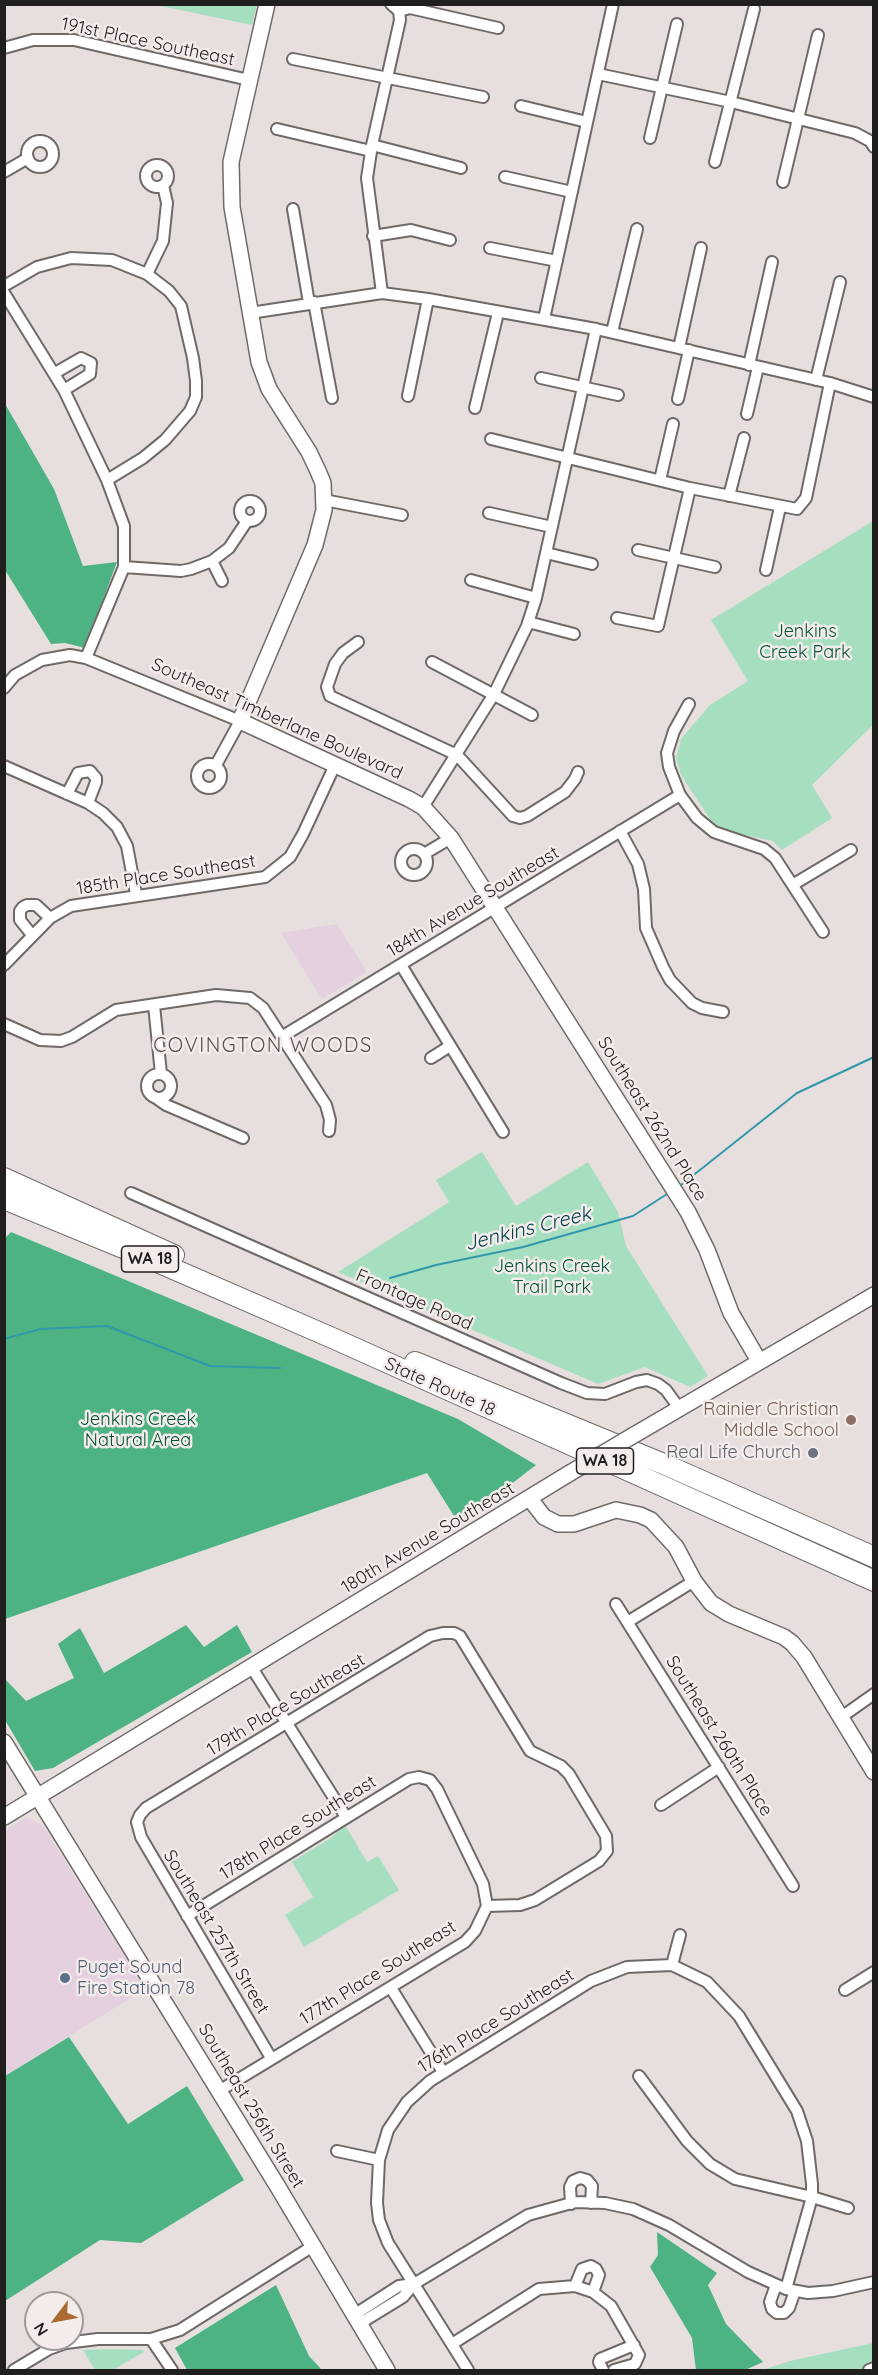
<!DOCTYPE html>
<html>
<head>
<meta charset="utf-8">
<style>
  body { margin:0 }
  #map { position:relative; width:878px; height:2375px; overflow:hidden; background:#e6dfdd; font-family:Quicksand,sans-serif }
  canvas { display:block }
  .frame { position:absolute; inset:0; border:6px solid #211f1e; pointer-events:none }
  .north { position:absolute; left:24px; top:2291px; width:60px; height:60px; box-sizing:border-box; background:#f3ecea; border:2px solid #9f9a98; border-radius:50%; rotate:238deg; font-size:16px; font-weight:700; line-height:24px; text-align:center; color:#211f1e }
  .north::after { content:''; display:block; margin:auto; width:21px; height:27px; background:#a96b31; clip-path:polygon(50% 0,100% 100%,50% 72%,0 100%) }
</style>
</head>
<body>
<div id="map">
<canvas width="878" height="2375"></canvas>
<div class="frame"></div>
<div class="north">N</div>
</div>
<script>
const g = document.querySelector('canvas').getContext('2d');
g.lineJoin = 'round';
function fill(path, color) {
  g.fillStyle = color;
  g.fill(path, 'evenodd');
}
function shape(rows) {
  const path = new Path2D();
  for (const r of rows) {
    if (r.length === 3) {
      path.moveTo(r[0] + r[2], r[1]);
      path.arc(r[0], r[1], r[2], 0, 2 * Math.PI);
      continue;
    }
    path.moveTo(r[0], r[1]);
    for (let i = 2; i < r.length; i += 2) path.lineTo(r[i], r[i + 1]);
  }
  return path;
}
function strokePath(path, color, width, dash) {
  g.strokeStyle = color;
  g.lineWidth = width;
  g.lineCap = dash ? 'butt' : 'round';
  g.setLineDash(dash || []);
  g.stroke(path);
}
function label(font, color, halo, rows, align = 'center') {
  g.font = font + ' Quicksand,sans-serif';
  g.lineWidth = 5;
  g.setLineDash([]);
  g.textBaseline = 'middle';
  g.strokeStyle = halo;
  g.fillStyle = color;
  for (const [text, x, y, turn = 0] of rows) {
    g.save();
    g.translate(x, y);
    g.rotate((+turn || 0) * Math.PI / 180);
    g.textAlign = isNaN(turn) ? turn : align;
    if (halo) g.strokeText(text, 0, 0);
    g.fillText(text, 0, 0);
    g.restore();
  }
}
const industrial = shape([
  [337,924,365,969,365,973,322,999,281,933],
  [25,1818,31,1819,43,1826,145,1989,5,2076,5,1831]
]);
const green = shape([
  [156,5,257,5,252,25],
  [873,521,873,725,812,785,832,818,782,850,773,841,722,830,710,819,681,775,676,758,681,739,710,705,748,681,711,620],
  [482,1152,516,1206,588,1162,618,1212,626,1246,708,1376,690,1387,645,1367,598,1384,338,1272,449,1202,436,1180],
  [345,1825,367,1862,378,1856,399,1890,304,1947,285,1915,313,1897,292,1862,332,1837],
  [873,2343,873,2364,863,2370,762,2370,790,2361],
  [111,2349,143,2350,144,2352,113,2370,95,2370,83,2350]
]);
const forest = shape([
  [4,402,54,489,83,566,117,562,85,648,65,643,51,644,5,570],
  [11,1232,458,1419,536,1465,459,1524,427,1473,5,1619,4,1239],
  [186,1625,204,1647,237,1625,252,1652,53,1768,35,1771,5,1720,5,1679,26,1701,74,1678,58,1644,80,1628,104,1673],
  [69,2037,128,2124,187,2086,244,2180,141,2243,100,2240,5,2301,5,2076],
  [657,2232,717,2273,708,2285,726,2324,763,2362,745,2370,696,2370,692,2338,650,2267,658,2255],
  [276,2285,309,2356,322,2370,187,2370,175,2348]
]);
const stream = shape([
  [681,1185,797,1093,874,1057],
  [390,1278,436,1265,523,1247,633,1216,667,1194],
  [4,1339,40,1329,107,1326,210,1366,280,1368]
]);
const street = shape([
  [391,4,399,11,410,8,498,28],
  [4,48,33,40,74,40,249,80],
  [293,59,483,97],
  [598,74,731,102,855,133,870,141,874,147],
  [521,106,587,122],
  [277,129,371,151],
  [650,138,677,24],
  [40,154,13],
  [372,145,461,168],
  [715,162,754,9],
  [157,176,11],
  [4,172,28,158],
  [505,177,572,192],
  [783,182,818,35],
  [293,209,309,303],
  [373,236,411,230,450,240],
  [490,248,557,261],
  [147,274,163,241,167,203,163,185],
  [4,286,37,267,71,258,112,260,147,274,169,291,181,306,193,358,196,381,196,397,190,411,165,440,143,458,107,480],
  [4,293,64,390,107,480,124,526,124,567,86,658],
  [382,293,367,178,372,145,400,20,399,11],
  [314,302,332,398],
  [250,313,382,293,428,299,596,329,830,383,874,397],
  [544,319,613,4],
  [612,332,637,229],
  [679,348,701,248],
  [749,365,772,262],
  [55,373,81,358,91,363,90,374,64,390],
  [541,378,618,395],
  [816,380,840,282],
  [408,396,428,299],
  [678,399,689,350],
  [475,408,498,313],
  [747,414,758,367],
  [491,439,690,488,797,509,806,498,830,383],
  [660,480,673,424],
  [729,496,744,438],
  [324,500,402,515],
  [250,511,10],
  [489,513,552,527],
  [638,550,715,567],
  [546,553,592,564],
  [212,561,222,581],
  [124,567,181,571,191,569,212,561,229,548,247,521],
  [766,570,780,507],
  [471,580,536,598],
  [617,618,658,626,690,488],
  [528,622,574,634],
  [358,642,343,653,335,664,327,687,330,696,457,755,513,816,520,818,527,816,565,792,575,779,578,772],
  [432,662,532,715],
  [4,688,15,675,42,660,70,655,86,658,240,721,216,765],
  [689,704,674,731,667,753,669,767,680,795,697,818,714,832,764,849,775,858,823,932],
  [209,776,12],
  [4,766,88,803,103,813,117,827,127,846,136,894],
  [67,794,78,773,90,771,96,778,96,782,88,803],
  [423,807,494,694,527,626,536,598,596,329],
  [620,831,638,864,644,889,646,928,663,967,670,980,692,1003,702,1008,723,1012],
  [414,862,13],
  [424,854,451,838],
  [794,884,851,850],
  [32,935,20,920,20,911,23,907,27,905,36,905,50,918],
  [4,965,50,918,71,906,265,877,290,857,303,834,335,765],
  [401,965,503,1132],
  [154,1005,161,1074],
  [4,1024,40,1040,61,1041,72,1037,116,1010,216,995,250,998,263,1008,326,1105,330,1120,329,1131],
  [283,1036,680,795],
  [431,1058,450,1046],
  [159,1086,12],
  [156,1098,166,1105,243,1138],
  [131,1193,561,1383,587,1393,605,1394,636,1382,647,1380,658,1384,666,1390,679,1408],
  [616,1604,793,1886],
  [629,1621,694,1581],
  [252,1668,346,1817],
  [840,1718,874,1694],
  [661,1805,719,1767],
  [187,1916,409,1779,419,1777,430,1780,437,1789,483,1884,487,1906],
  [672,1965,680,1935],
  [391,1988,443,2072],
  [845,1990,874,1972],
  [639,2076,687,2141,710,2164,735,2179,812,2197,848,2208],
  [219,2091,465,1942,475,1931,487,1906,520,1905,535,1900,599,1861,607,1851,606,1836,569,1774,561,1766,530,1751,460,1636,454,1633,443,1633,430,1636,146,1808,140,1815,137,1822,141,1837,271,2058],
  [337,2151,379,2160],
  [571,2204,570,2187,573,2181,580,2178,587,2180,592,2186,591,2203],
  [414,2284,528,2215,575,2202,605,2203,633,2209,669,2225,748,2272,786,2289,808,2293,833,2291,874,2282],
  [776,2285,770,2302,772,2309,777,2313,784,2313,789,2308,795,2291],
  [575,2286,582,2269,591,2266,596,2269,599,2275,593,2292],
  [354,2315,399,2286,414,2284,403,2297,359,2324],
  [151,2339,172,2370],
  [452,2344,539,2289,575,2286,593,2292,611,2306,639,2355,635,2364,614,2370],
  [14,2370,49,2349,66,2343,98,2339,151,2339,180,2330,313,2246],
  [468,2370,388,2243,379,2220,377,2203,379,2160,388,2130,407,2102,430,2081,591,1981,627,1967,672,1965,707,1982,739,2016,797,2111,807,2141,812,2184,812,2197,786,2289],
  [603,2370,599,2362,600,2359,634,2345],
  [869,2370,874,2368]
]);
const secondary = shape([
  [267,4,231,162,232,207,259,362,269,389,309,452,318,471,323,483,324,510,315,545,240,721,409,799,423,807,451,838,688,1212,707,1250,731,1313,759,1361],
  [634,1435,874,1295],
  [530,1499,544,1517,558,1524,574,1524,616,1510,640,1515,651,1520,676,1547,694,1581,711,1603,729,1614,784,1637,792,1643,804,1657,874,1772],
  [4,1742,278,2187,387,2370],
  [4,1817,570,1473]
]);
const highway = shape([
  [4,1178,174,1255],
  [4,1199,155,1261,337,1340,874,1581],
  [415,1362,666,1465,874,1557]
]);
const secondaryBridge = shape([
  [570,1473,634,1435]
]);
const markers = [
  [851,1420,6,"#8d6e63"],
  [813,1453,6,"#6b7280"],
  [65,1978,6,"#5c6f8a"]
];
const shields = [
  [150,1259,57],
  [605,1461,57]
];
const shieldNames = [
  ["WA 18",150,1259],
  ["WA 18",605,1461]
];
const streetNames = [
  ["191st Place Southeast",148,42,12],
  ["Southeast Timberlane Boulevard",277,719,24],
  ["185th Place Southeast",166,875,-9],
  ["184th Avenue Southeast",473,902,-31],
  ["Southeast 262nd Place",652,1119,58],
  ["Frontage Road",414,1300,24],
  ["State Route 18",440,1387,24],
  ["180th Avenue Southeast",428,1538,-31],
  ["179th Place Southeast",286,1705,-31],
  ["Southeast 260th Place",719,1736,58],
  ["178th Place Southeast",298,1828,-32],
  ["Southeast 257th Street",216,1932,59],
  ["177th Place Southeast",378,1973,-32],
  ["176th Place Southeast",496,2021,-32],
  ["Southeast 256th Street",251,2106,59]
];
const parkNames = [
  ["Jenkins",805,632],
  ["Creek Park",805,653],
  ["Jenkins Creek",552,1267],
  ["Trail Park",552,1288],
  ["Jenkins Creek",138,1420],
  ["Natural Area",138,1441]
];
const educationNames = [
  ["Rainier Christian",839,1410],
  ["Middle School",839,1431]
];
const worshipNames = [
  ["Real Life Church",801,1453]
];
const serviceNames = [
  ["Puget Sound",77,1968],
  ["Fire Station 78",77,1989]
];
const neighbourhoodNames = [
  ["COVINGTON WOODS",263,1046]
];
const waterNames = [
  ["Jenkins Creek",528,1229,-14]
];
fill(industrial, '#e4d0df');
fill(green, '#a6dfc0');
fill(forest, '#4db383');
strokePath(stream, '#3298ac', 2);
strokePath(street, '#6f6a68', 14);
strokePath(secondary, '#6f6a68', 18);
strokePath(highway, '#6f6a68', 22);
strokePath(street, '#fff', 10);
strokePath(secondary, '#fff', 15);
strokePath(highway, '#fff', 20);
strokePath(secondaryBridge, '#6f6a68', 18, []);
strokePath(secondaryBridge, '#fff', 15);
for (const [x, y, r, color] of markers) {
  const dot = new Path2D();
  dot.arc(x, y, r, 0, 2 * Math.PI);
  g.fillStyle = color;
  g.fill(dot);
  strokePath(dot, '#f3ecea', 2);
}
for (const [x, y, w] of shields) {
  const box = new Path2D();
  box.roundRect(x - w / 2, y - 13, w, 26, 4.5);
  g.fillStyle = '#f3ecea';
  g.fill(box);
  strokePath(box, '#211f1e', 1.5);
}
label('bold 16px', '#211f1e', null, shieldNames);
label('18px', '#211f1e', '#f3ecea', streetNames);
label('18px', '#005536', '#f3ecea', parkNames);
label('18px', '#785e54', '#f3ecea', educationNames, 'right');
label('18px', '#5b616d', '#f3ecea', worshipNames, 'right');
label('18px', '#4e5e75', '#f3ecea', serviceNames, 'left');
g.letterSpacing = '1.5px';
label('20px', '#56514f', '#f3ecea', neighbourhoodNames);
g.letterSpacing = '0px';
label('italic 20px', '#02414c', '#f3ecea', waterNames);
</script>
</body>
</html>
